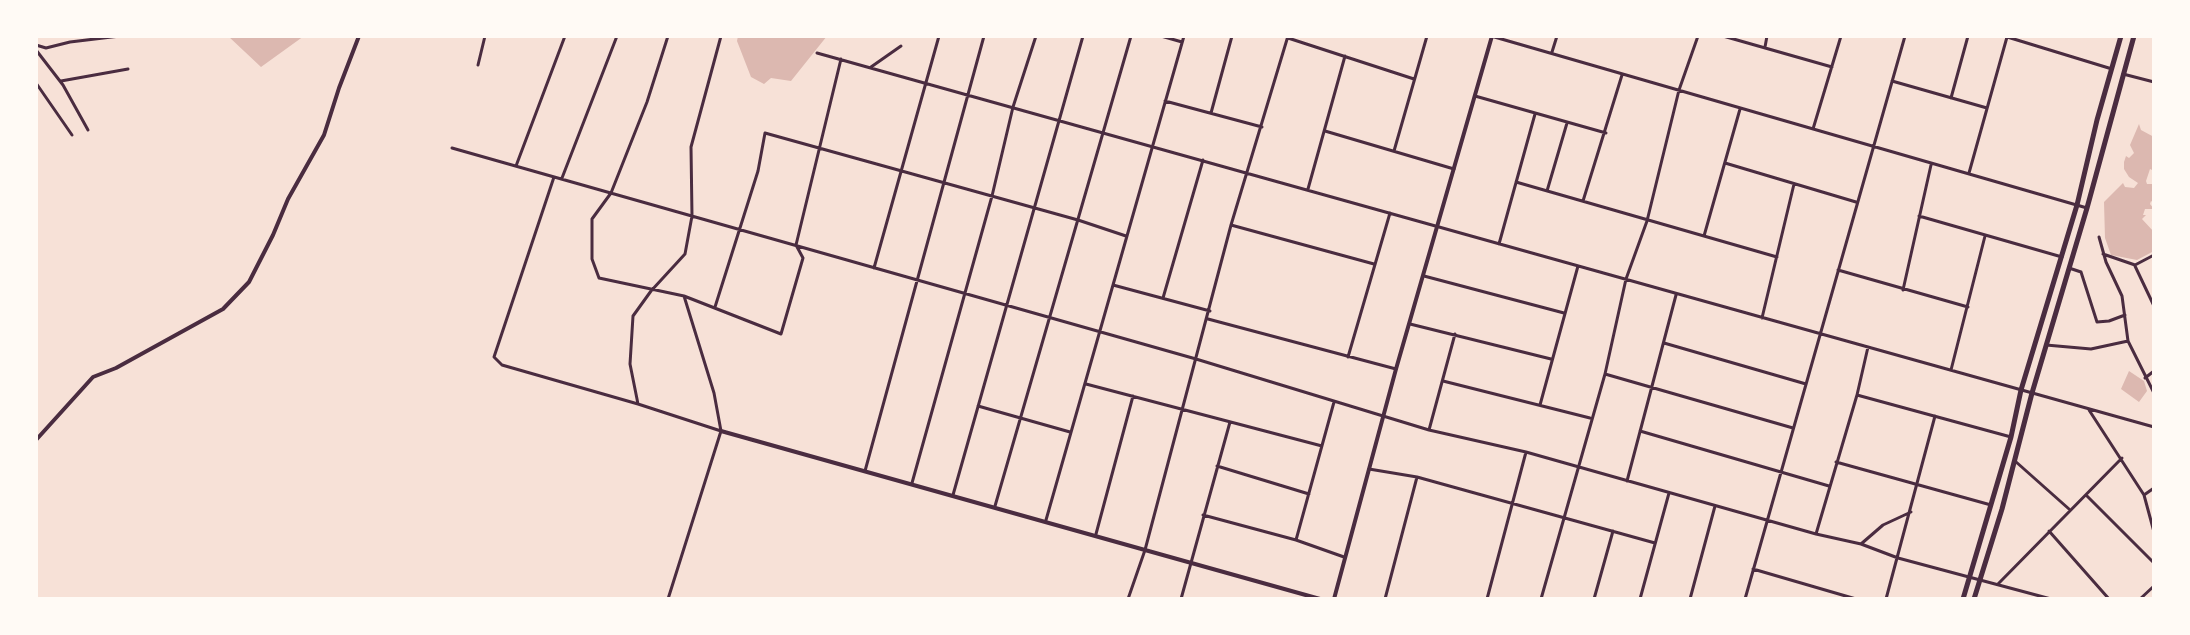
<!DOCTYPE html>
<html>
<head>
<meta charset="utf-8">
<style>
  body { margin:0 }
  #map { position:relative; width:2190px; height:635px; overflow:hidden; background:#f7e1d7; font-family:Jost,sans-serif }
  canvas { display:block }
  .frame { position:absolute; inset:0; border:38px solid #fffaf5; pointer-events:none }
</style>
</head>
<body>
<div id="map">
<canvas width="2190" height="635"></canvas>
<div class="frame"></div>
</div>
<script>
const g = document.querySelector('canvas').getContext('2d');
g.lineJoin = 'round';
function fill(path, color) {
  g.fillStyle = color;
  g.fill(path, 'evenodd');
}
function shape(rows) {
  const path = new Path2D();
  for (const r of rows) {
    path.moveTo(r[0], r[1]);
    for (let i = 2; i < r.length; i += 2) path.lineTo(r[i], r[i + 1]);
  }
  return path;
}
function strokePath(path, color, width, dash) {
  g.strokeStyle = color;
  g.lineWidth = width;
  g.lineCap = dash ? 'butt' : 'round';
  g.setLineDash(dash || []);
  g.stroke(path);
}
const water = shape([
  [228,36,304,36,261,67],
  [738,36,827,36,791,81,771,78,764,84,751,77,737,41],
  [2139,124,2141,130,2154,137,2154,171,2150,169,2146,181,2147,184,2154,184,2154,203,2151,201,2150,204,2154,209,2145,209,2143,215,2146,215,2142,219,2154,232,2154,251,2137,260,2111,255,2105,238,2104,202,2123,183,2125,187,2134,188,2138,183,2129,177,2124,169,2124,162,2126,156,2129,158,2134,153,2130,145],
  [2129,371,2144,381,2147,391,2139,402,2121,389]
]);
const minor = shape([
  [668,36,647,102,611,193,592,219,592,259,599,278,684,296,781,334,803,258,796,245,841,59],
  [1161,36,1182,42],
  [1491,36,2087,208],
  [1723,36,1832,67],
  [2004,36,2112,69],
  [1288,38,1414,79],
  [36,45,46,48,70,42,120,36],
  [1765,47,1767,36],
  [36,50,63,85,88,130],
  [1552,52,1557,36],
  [817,53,2154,427],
  [478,65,485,36],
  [871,67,901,46],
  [2123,74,2154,82],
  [61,81,128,69],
  [1892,81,1987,108],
  [36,83,72,135],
  [1475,96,1606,133],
  [1951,98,1968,36],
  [1165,101,1262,127],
  [1211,113,1232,36],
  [1813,129,1841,36],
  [1325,131,1454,169],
  [452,148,1196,359,1429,430,1526,452,1816,534,1861,544,1898,558,2051,599],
  [1394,151,1427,36],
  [1725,163,1856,202],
  [516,166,565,36],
  [1969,173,2007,37],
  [554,177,494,357,502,365,638,404],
  [562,178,617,36],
  [1516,182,1777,257],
  [1308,189,1345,56],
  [1547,191,1567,123],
  [1583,201,1622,75],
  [1919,216,2062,257],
  [1231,225,1374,264],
  [1704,236,1740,109],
  [2099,237,2106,262,2122,296,2128,341,2154,393],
  [1499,244,1535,114],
  [2103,254,2135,265,2154,255],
  [2135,266,2154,306],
  [874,268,939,36],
  [2069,268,2081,272,2097,322,2109,321,2125,315],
  [1838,270,1968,307],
  [1424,276,1564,313],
  [1113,285,1210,311],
  [1903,290,1931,165],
  [1163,298,1203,160],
  [715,307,758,171,765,133,1078,220,1126,236],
  [1762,318,1794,184],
  [1208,319,1396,369],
  [1410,324,1551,359],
  [1664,343,1806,384],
  [2046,345,2091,349,2128,341],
  [1348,357,1390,213],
  [1951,370,1985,236],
  [1605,374,1793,428],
  [2145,378,2154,371],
  [1443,381,1590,418],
  [1086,384,1322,446],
  [1857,395,2011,437],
  [1540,405,1578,266],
  [978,406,1070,432],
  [2089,410,2144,495,2154,532],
  [1429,430,1455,334],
  [721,431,638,404,630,364,633,316,651,291,685,254,692,216,691,147,721,36],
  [1640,431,1829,486],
  [2015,461,2069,509],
  [1836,462,1991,505],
  [1217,466,1309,494],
  [1369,469,1417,477,1655,543],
  [865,471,984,36],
  [1627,481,1676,295],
  [912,483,992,196,1013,107,1036,36],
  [953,495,1083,36],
  [2086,495,2154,563],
  [2144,495,2154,488],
  [995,506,1131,36],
  [1203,515,1296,540,1344,557],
  [1046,520,1184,36],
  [2049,531,2109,599],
  [1096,534,1133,396],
  [1816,534,1857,395,1868,347],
  [1296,540,1334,402],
  [1861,544,1883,525,1911,512],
  [1753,569,1856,599],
  [1998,584,2122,458],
  [668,599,721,431,714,393,684,296],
  [1128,599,1145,550,1231,225,1288,36],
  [1181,599,1230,422],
  [1385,599,1417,477],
  [1487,599,1526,452],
  [1541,599,1605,374,1626,279,1647,221,1679,90,1698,36],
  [1594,599,1613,531],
  [1640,599,1669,493],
  [1690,599,1715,506],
  [1745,599,1905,36],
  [1886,599,1935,416],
  [2140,599,2154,586]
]);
const tertiary = shape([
  [721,431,1145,550],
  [36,440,93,377,116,368,223,309,249,282,273,235,288,199,324,135,339,88,359,36],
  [1334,599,1396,369,1492,36]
]);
const secondary = shape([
  [1145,550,1320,599]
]);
const trunk = shape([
  [1963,599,2011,437,2021,390,2077,205,2097,120,2121,36],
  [1974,599,2002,509,2032,393,2087,208,2134,36]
]);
fill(water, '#dcb8b0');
strokePath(minor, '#4a2c40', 3);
strokePath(tertiary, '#4a2c40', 4);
strokePath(secondary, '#4a2c40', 4);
strokePath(trunk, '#4a2c40', 5);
</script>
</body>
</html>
